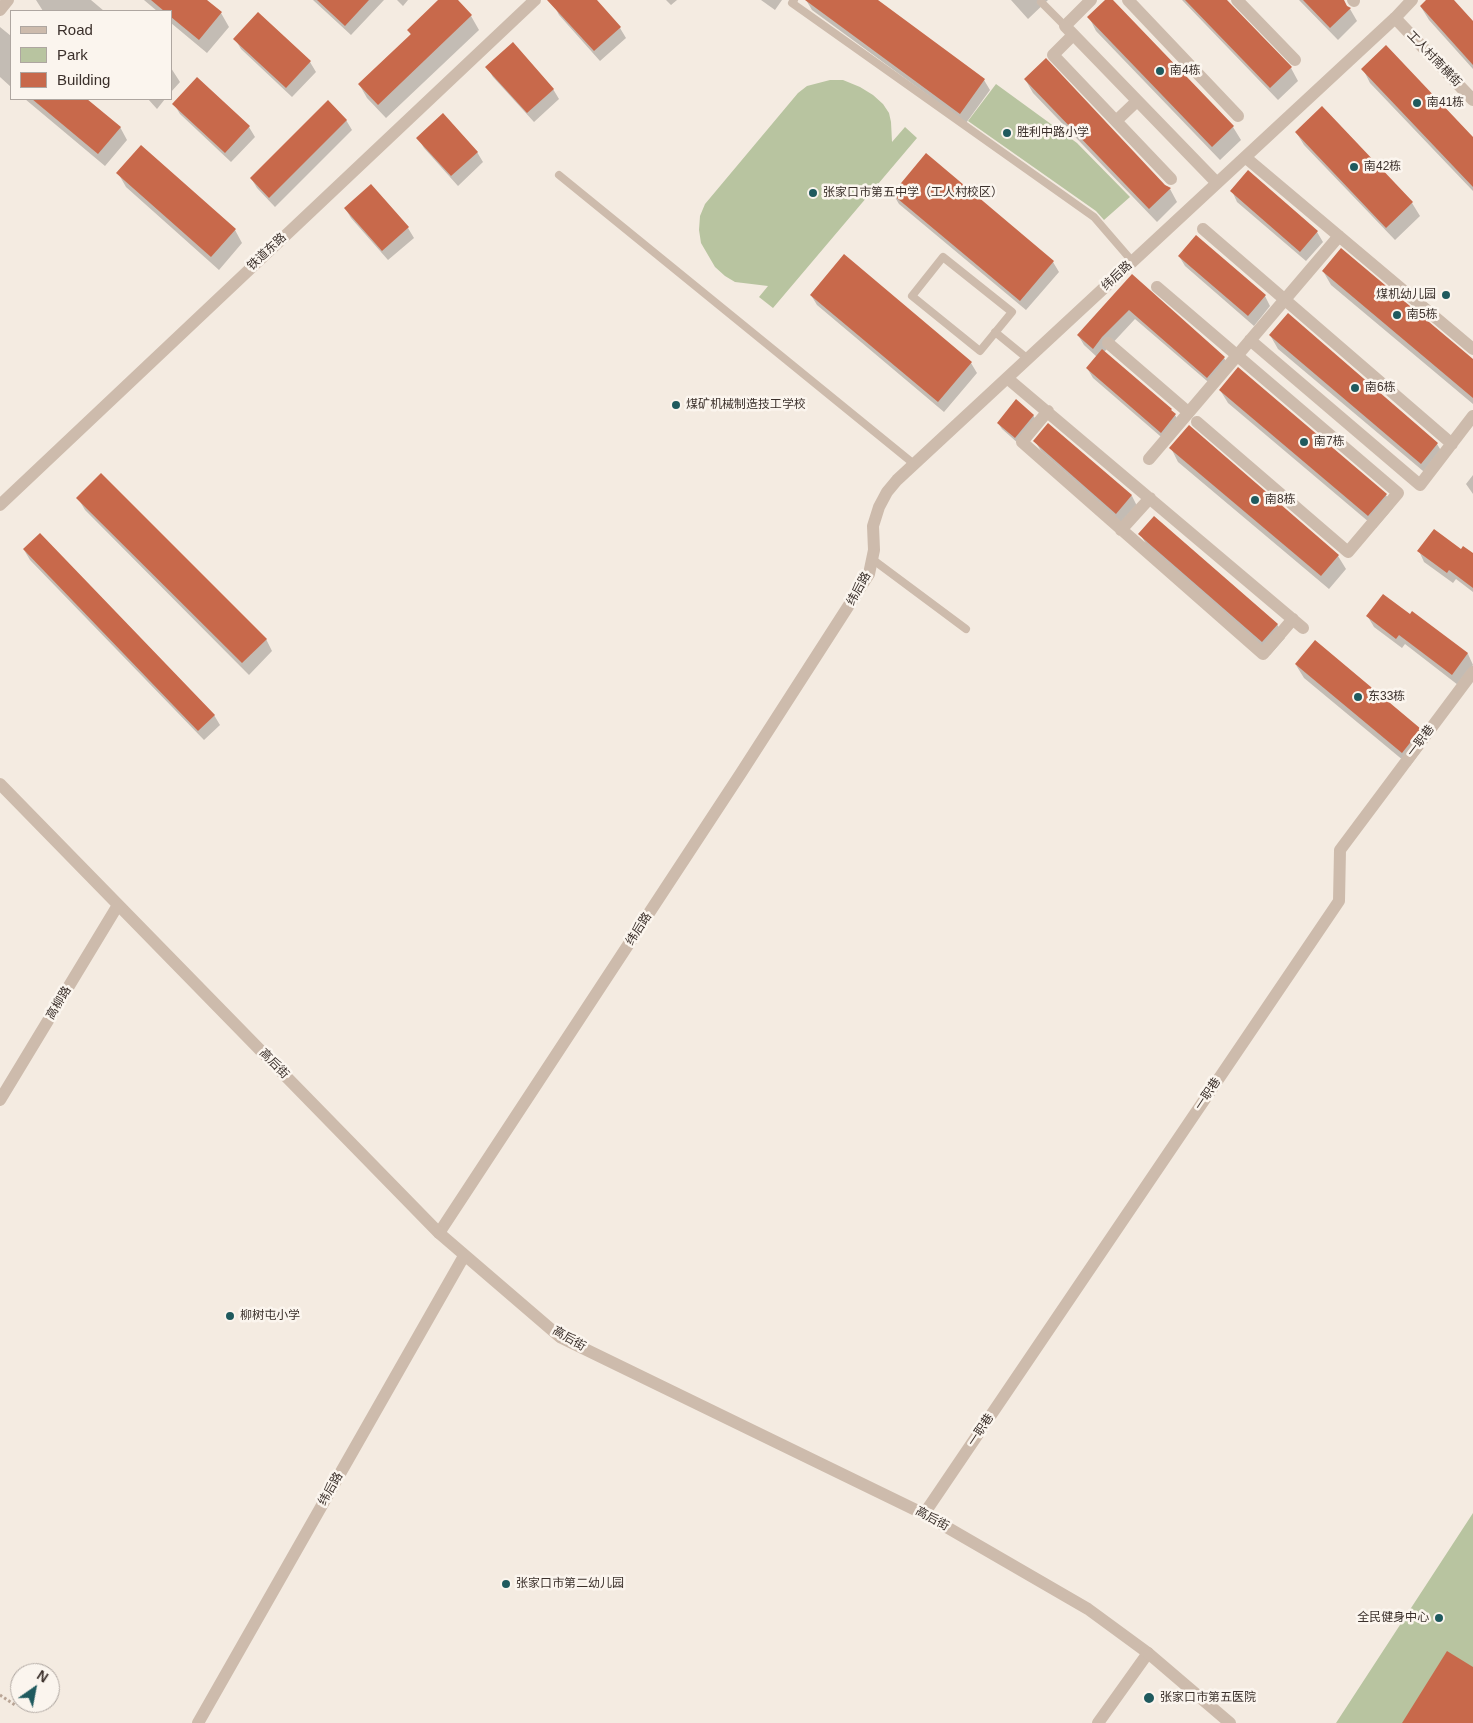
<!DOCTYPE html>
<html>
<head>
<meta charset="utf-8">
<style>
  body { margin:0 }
  #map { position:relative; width:1473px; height:1723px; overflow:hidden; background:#f4ebe1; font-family:Arial,sans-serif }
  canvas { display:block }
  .legend { position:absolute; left:10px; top:10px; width:162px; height:90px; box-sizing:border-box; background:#fbf5ee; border:1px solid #aea6a0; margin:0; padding:6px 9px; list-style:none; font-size:15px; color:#3b302b }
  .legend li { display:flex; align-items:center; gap:10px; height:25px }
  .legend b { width:25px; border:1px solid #aea6a0 }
  .north { position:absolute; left:10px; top:1663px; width:50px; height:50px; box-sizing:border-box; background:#fbf5ee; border:1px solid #aea6a0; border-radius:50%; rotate:33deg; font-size:14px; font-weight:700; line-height:20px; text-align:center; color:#3b302b }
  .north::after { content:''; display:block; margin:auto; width:18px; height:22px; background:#1f5a5e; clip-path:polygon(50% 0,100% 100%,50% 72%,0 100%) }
</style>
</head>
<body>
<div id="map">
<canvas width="1473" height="1723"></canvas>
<ul class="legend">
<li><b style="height:6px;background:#cdbbac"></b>Road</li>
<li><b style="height:14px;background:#b8c4a0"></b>Park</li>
<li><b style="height:14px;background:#c8694b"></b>Building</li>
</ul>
<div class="north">N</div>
</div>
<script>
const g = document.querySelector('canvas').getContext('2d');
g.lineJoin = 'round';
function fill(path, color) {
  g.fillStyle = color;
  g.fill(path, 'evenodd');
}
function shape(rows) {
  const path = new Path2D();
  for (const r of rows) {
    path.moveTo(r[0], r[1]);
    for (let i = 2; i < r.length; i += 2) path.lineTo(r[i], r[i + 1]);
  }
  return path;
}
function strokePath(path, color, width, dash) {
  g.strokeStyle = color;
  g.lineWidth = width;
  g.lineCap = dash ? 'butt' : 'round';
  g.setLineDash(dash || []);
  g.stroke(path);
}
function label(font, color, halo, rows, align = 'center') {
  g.font = font + ' Arial,"Noto Sans SC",sans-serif';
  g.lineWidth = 5;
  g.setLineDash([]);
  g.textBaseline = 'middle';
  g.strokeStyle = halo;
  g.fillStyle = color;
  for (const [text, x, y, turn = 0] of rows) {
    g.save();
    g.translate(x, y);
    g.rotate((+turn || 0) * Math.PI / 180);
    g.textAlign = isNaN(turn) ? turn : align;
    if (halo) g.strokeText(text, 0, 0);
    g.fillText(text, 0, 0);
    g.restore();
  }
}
const green = shape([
  [830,80,843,80,860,87,873,95,883,104,889,113,891,122,892,142,905,127,917,138,773,308,759,297,768,286,735,282,725,276,715,267,701,243,699,230,700,216,705,204,798,93,807,86],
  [996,84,1077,143,1130,197,1104,220,1096,211,968,121],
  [1473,1513,1473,1723,1336,1723]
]);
const shadow = shape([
  [36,0,91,0,104,11,43,11],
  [144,0,205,0,221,13,229,27,207,53,171,23,171,11,157,11],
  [313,0,384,0,351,35],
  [397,0,408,0,403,6],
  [440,0,456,0,471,16,479,30,386,118,367,98,359,84,411,35,408,30],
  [559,0,595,0,620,28,626,38,600,61,559,15,554,5],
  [666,0,677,0,671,5],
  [761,0,782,0,775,10],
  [806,0,876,0,984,80,990,90,966,123,812,10],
  [1011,0,1048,0,1028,19],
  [1106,0,1111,0,1233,127,1241,140,1220,160,1096,31,1089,17],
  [1182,0,1225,0,1291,68,1298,81,1278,100],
  [1299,0,1341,0,1350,9,1357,21,1338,40],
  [1428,0,1452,0,1473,23,1473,69,1429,20,1421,7],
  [0,27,11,36,11,87,0,77],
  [235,39,310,62,316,72,292,97,241,49],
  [487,67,553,89,559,99,534,122,493,77],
  [171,68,180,82,171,92],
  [1363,69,1473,139,1473,191,1370,83],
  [197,79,249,127,255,137,231,162,180,114,174,104],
  [1025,79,1170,189,1177,202,1157,222,1033,93],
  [25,99,86,99,120,127,127,140,105,166],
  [148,99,165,99,157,109],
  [346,120,352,130,275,207,257,188,251,178],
  [1296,132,1412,203,1420,216,1395,240,1304,145],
  [418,138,477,152,483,162,458,186,424,148],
  [1248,172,1317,232,1323,242,1306,261,1237,202,1232,191],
  [118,173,235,230,242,243,219,270,126,187],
  [893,194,1053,262,1059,272,1026,310,899,204],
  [345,208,408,228,414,238,388,260,351,218],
  [1179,256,1265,296,1270,306,1254,326,1185,266],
  [1323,271,1473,361,1473,404,1331,285],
  [1132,276,1224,358,1230,368,1214,387,1135,319,1108,348,1104,352,1171,410,1175,415,1181,425,1167,442,1093,378,1087,368,1097,357,1084,345,1078,335],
  [811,295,971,363,977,373,944,412,817,305],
  [1288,315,1437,444,1445,457,1429,476,1278,349,1270,335],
  [1220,390,1386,495,1393,508,1376,528,1228,403],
  [1033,415,1037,422,1019,444,1002,429,998,423],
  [1048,425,1132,496,1137,506,1122,523,1041,451,1035,441],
  [1171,448,1338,556,1346,569,1329,589,1178,462],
  [1473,475,1473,494,1466,484],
  [78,498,266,639,272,651,249,675,85,510],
  [1140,534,1277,624,1285,638,1270,655,1148,547],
  [24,550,214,715,220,725,204,740,30,560],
  [1419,551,1461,551,1473,555,1473,592,1456,579,1453,583,1424,562],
  [1413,613,1468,654,1473,665,1458,685,1405,644,1402,648,1374,627,1368,617,1410,616],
  [1296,665,1420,729,1427,743,1410,766,1304,678]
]);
const building = shape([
  [151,0,207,0,222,12,199,40,171,17,171,11,164,11],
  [317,0,369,0,345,26],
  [438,0,458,0,472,15,378,105,358,84,411,34,407,30],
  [547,0,597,0,621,27,594,51],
  [805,0,878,0,985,79,960,114],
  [1105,0,1113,0,1234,126,1212,147,1087,17],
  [1185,0,1227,0,1292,67,1270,88],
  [1303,0,1344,0,1347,6,1351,8,1330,28],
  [1426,0,1454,0,1473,21,1473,65,1420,6],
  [258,12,311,61,286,88,233,39],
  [513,42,554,89,527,113,485,67],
  [1386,45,1473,137,1473,187,1361,69],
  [1046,58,1165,185,1171,188,1149,209,1024,79],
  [197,77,250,126,225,153,172,104],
  [32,99,87,99,121,127,98,154],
  [328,100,347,120,269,198,250,178],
  [1322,106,1413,202,1386,228,1295,132],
  [443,113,478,152,451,176,416,138],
  [141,145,236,229,211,257,116,173],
  [926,153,1054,261,1020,301,892,194],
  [1248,170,1318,231,1300,252,1230,191],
  [371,184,409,227,382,251,344,208],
  [1196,235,1266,295,1248,316,1178,256],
  [1341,248,1473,359,1473,398,1322,271],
  [844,254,972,362,938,402,810,295],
  [1132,274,1225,357,1207,378,1129,310,1102,337,1093,349,1077,335],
  [1288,313,1438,443,1421,464,1269,335],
  [1102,349,1172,409,1171,410,1176,414,1161,433,1086,368],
  [1238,367,1387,494,1368,516,1219,390],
  [1016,399,1034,415,1015,438,997,423],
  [1048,423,1132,495,1116,514,1033,441],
  [1189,425,1339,555,1321,576,1169,448],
  [101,473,267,639,242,663,76,498],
  [1154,516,1278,624,1262,642,1138,534],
  [1434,529,1461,549,1463,546,1473,553,1473,588,1449,570,1447,573,1417,551],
  [40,533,215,715,198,731,23,549],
  [1383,594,1410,614,1412,611,1468,653,1452,675,1399,635,1396,639,1366,616],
  [1315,640,1421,729,1402,753,1295,664],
  [1447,1651,1473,1667,1473,1723,1402,1723]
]);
const path = shape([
  [0,1695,15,1705]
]);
const service = shape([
  [794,0,792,3,1094,217,1132,261],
  [1041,2,1065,26],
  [559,175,914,464],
  [943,257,1012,312,980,351,912,296,943,257],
  [995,332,1028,359],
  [872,559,966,629]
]);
const minor = shape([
  [1091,0,1065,26,1217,183],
  [1128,0,1238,116],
  [1237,0,1295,60],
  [1353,0,1354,1],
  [0,10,8,0],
  [1073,35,1053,55,1171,179],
  [1116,121,1137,101],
  [1245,157,1473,349],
  [1203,229,1452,444],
  [1157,287,1398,493,1348,552,1197,422],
  [1250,340,1420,485,1473,416],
  [1108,343,1188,412],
  [1007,378,1303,628],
  [1048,411,1022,442,1263,654,1293,619],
  [1149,459,1339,236],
  [0,505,535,0],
  [1121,530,1150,498],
  [439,1233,741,773,869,574,874,550,873,526,879,507,887,492,897,480,1395,18],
  [924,1514,1339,901,1340,850,1473,672],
  [1098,1723,1148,1653]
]);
const tertiary = shape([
  [1412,0,1395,18,1473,100],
  [0,784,439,1233,560,1337,924,1514,1088,1609,1148,1653,1230,1723],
  [0,1100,118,905],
  [198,1723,464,1256]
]);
const markers = [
  [1160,71,5,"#1f5a5e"],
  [1417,103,5,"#1f5a5e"],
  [1007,133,5,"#1f5a5e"],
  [1354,167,5,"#1f5a5e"],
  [813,193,5,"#1f5a5e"],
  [1446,295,5,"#1f5a5e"],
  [1397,315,5,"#1f5a5e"],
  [1355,388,5,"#1f5a5e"],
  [676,405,5,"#1f5a5e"],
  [1304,442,5,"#1f5a5e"],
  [1255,500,5,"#1f5a5e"],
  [1358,697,5,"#1f5a5e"],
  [230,1316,5,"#1f5a5e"],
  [506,1584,5,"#1f5a5e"],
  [1439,1618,5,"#1f5a5e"],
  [1149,1698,6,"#1f5a5e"]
];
const streetNames = [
  ["工人村南横街",1434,59,46],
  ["铁道东路",267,252,-43],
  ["纬后路",1117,276,-43],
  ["纬后路",859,589,-61],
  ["一职巷",1421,741,-53],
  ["纬后路",639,929,-57],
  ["高柳路",59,1003,-59],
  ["高后街",274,1064,46],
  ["一职巷",1208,1094,-56],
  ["高后街",569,1339,30],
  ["一职巷",981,1430,-56],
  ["纬后路",331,1489,-60],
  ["高后街",932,1519,29]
];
const poiNames = [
  ["南4栋",1170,71],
  ["南41栋",1427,103],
  ["胜利中路小学",1017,133],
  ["南42栋",1364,167],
  ["张家口市第五中学（工人村校区）",823,193],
  ["煤机幼儿园",1436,295,"right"],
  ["南5栋",1407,315],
  ["南6栋",1365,388],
  ["煤矿机械制造技工学校",686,405],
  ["南7栋",1314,442],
  ["南8栋",1265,500],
  ["东33栋",1368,697],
  ["柳树屯小学",240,1316],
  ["张家口市第二幼儿园",516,1584],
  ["全民健身中心",1429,1618,"right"],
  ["张家口市第五医院",1160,1698]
];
fill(green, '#b8c4a0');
fill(shadow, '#0003');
fill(building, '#c8694b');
strokePath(path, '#b9a596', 3, [2.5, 2.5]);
strokePath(service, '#cdbbac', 8);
strokePath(minor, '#cdbbac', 12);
strokePath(tertiary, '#cdbbac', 12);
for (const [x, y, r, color] of markers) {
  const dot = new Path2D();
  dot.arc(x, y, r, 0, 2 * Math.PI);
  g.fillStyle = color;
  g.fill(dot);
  strokePath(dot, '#fbf5ee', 2);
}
label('12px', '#3b302b', '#fbf5ee', streetNames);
label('12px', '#3b302b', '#fbf5ee', poiNames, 'left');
</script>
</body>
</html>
